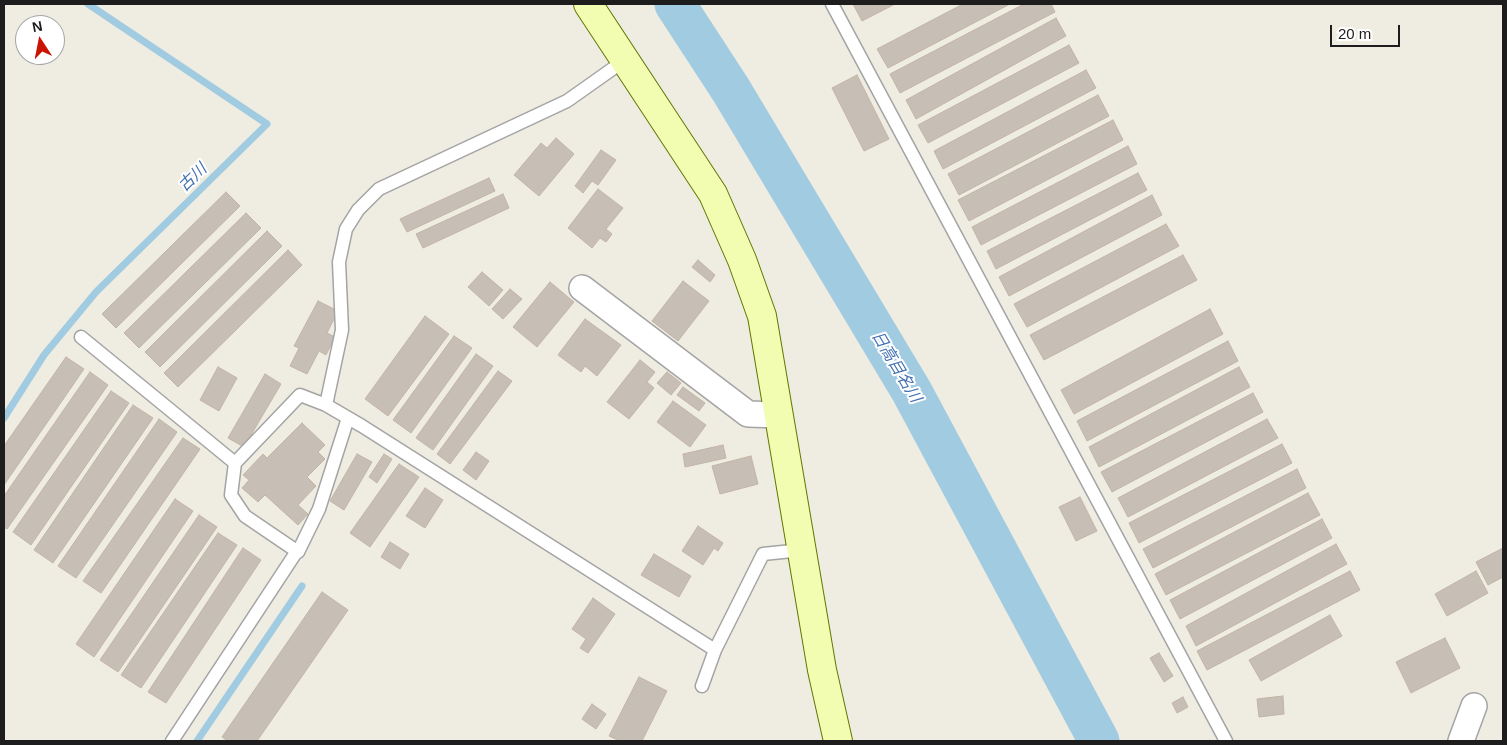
<!DOCTYPE html>
<html>
<head>
<meta charset="utf-8">
<style>
  body { margin:0 }
  #map { position:relative; width:1507px; height:745px; overflow:hidden; background:#efece2; font-family:Helvetica,sans-serif }
  canvas { display:block }
  .frame { position:absolute; inset:0; border:5px solid #1d1d1d; pointer-events:none }
  .north { position:absolute; left:15px; top:15px; width:50px; height:50px; box-sizing:border-box; background:#fff; border:1px solid #a5a5a5; border-radius:50%; rotate:349deg; font-size:14px; font-weight:700; line-height:20px; text-align:center; color:#1d1d1d }
  .north::after { content:''; display:block; margin:auto; width:18px; height:22px; background:#ca1300; clip-path:polygon(50% 0,100% 100%,50% 72%,0 100%) }
  .scale { position:absolute; left:1330px; top:25px; width:70px; height:22px; box-sizing:border-box; border:2px solid #1d1d1d; border-top:0; padding-left:6px; font-size:15px; line-height:18px; white-space:nowrap; color:#1d1d1d; -webkit-text-stroke:4px #fff; paint-order:stroke }
</style>
</head>
<body>
<div id="map">
<canvas width="1507" height="745"></canvas>
<div class="frame"></div>
<div class="north">N</div>
<div class="scale">20 m</div>
</div>
<script>
const g = document.querySelector('canvas').getContext('2d');
g.lineJoin = 'round';
function shape(rows) {
  const path = new Path2D();
  for (const r of rows) {
    path.moveTo(r[0], r[1]);
    for (let i = 2; i < r.length; i += 2) path.lineTo(r[i], r[i + 1]);
  }
  return path;
}
function strokePath(path, color, width, dash) {
  g.strokeStyle = color;
  g.lineWidth = width;
  g.lineCap = dash ? 'butt' : 'round';
  g.setLineDash(dash || []);
  g.stroke(path);
}
function fill(path, color) {
  g.fillStyle = color;
  g.fill(path, 'evenodd');
}
function label(font, color, halo, rows, align = 'center') {
  g.font = font + ' Helvetica,"Noto Sans JP",sans-serif';
  g.lineWidth = 4;
  g.setLineDash([]);
  g.textBaseline = 'middle';
  g.strokeStyle = halo;
  g.fillStyle = color;
  for (const [text, x, y, turn = 0] of rows) {
    g.save();
    g.translate(x, y);
    g.rotate((+turn || 0) * Math.PI / 180);
    g.textAlign = isNaN(turn) ? turn : align;
    if (halo) g.strokeText(text, 0, 0);
    g.fillText(text, 0, 0);
    g.restore();
  }
}
const stream = shape([
  [4,418,44,355,96,292,267,124,88,4],
  [197,741,302,586]
]);
const river = shape([
  [675,4,731,90,912,392,1099,741]
]);
const building = shape([
  [853,4,895,4,862,21,853,4],
  [963,4,1010,4,888,68,877,49,963,4],
  [1024,4,1051,4,1055,12,900,93,890,74,1024,4],
  [1056,18,1066,36,916,119,906,100,1056,18],
  [1069,45,1079,63,928,143,918,125,1069,45],
  [1086,70,1096,88,943,169,934,151,1086,70],
  [857,75,889,139,864,151,832,88,857,75],
  [1098,95,1109,116,959,195,948,174,1098,95],
  [1113,120,1123,140,969,221,958,200,1113,120],
  [556,138,574,154,539,196,514,175,541,143,547,148,556,138],
  [1128,146,1137,164,981,245,972,227,1128,146],
  [601,150,616,160,598,185,592,181,583,193,575,186,601,150],
  [1138,173,1147,190,996,269,987,251,1138,173],
  [489,178,495,191,407,232,400,219,489,178],
  [598,189,623,208,606,229,612,234,606,242,600,238,592,248,568,228,598,189],
  [226,192,240,206,116,328,102,314,226,192],
  [503,194,509,208,423,248,416,234,503,194],
  [1152,195,1162,215,1009,296,999,277,1152,195],
  [246,213,261,228,139,348,124,333,246,213],
  [1166,224,1179,246,1027,327,1014,304,1166,224],
  [267,231,282,246,160,367,145,352,267,231],
  [288,250,302,265,178,387,164,373,288,250],
  [1183,255,1197,280,1044,360,1030,335,1183,255],
  [698,260,715,275,710,282,692,267,698,260],
  [482,272,503,290,489,306,468,287,482,272],
  [683,281,709,301,678,341,652,321,683,281],
  [550,282,574,302,537,347,513,327,550,282],
  [510,289,522,299,503,319,492,309,510,289],
  [318,301,338,311,327,333,335,337,326,355,319,351,307,374,290,366,299,348,294,346,318,301],
  [1210,309,1223,334,1074,414,1061,390,1210,309],
  [425,316,449,334,388,416,365,399,425,316],
  [585,319,621,345,597,376,585,366,581,372,558,355,585,319],
  [454,336,472,348,411,433,393,420,454,336],
  [1228,341,1238,361,1087,441,1077,421,1228,341],
  [476,354,493,366,433,450,416,438,476,354],
  [66,357,84,369,4,485,4,446,66,357],
  [640,360,655,372,647,382,654,388,629,419,607,402,640,360],
  [218,367,237,378,219,411,200,400,218,367],
  [1239,367,1250,387,1099,467,1089,447,1239,367],
  [498,371,512,381,450,464,437,454,498,371],
  [90,372,108,385,7,529,4,527,4,496,90,372],
  [667,372,681,383,671,395,657,383,667,372],
  [265,374,281,384,244,447,228,438,265,374],
  [683,387,705,403,699,411,677,395,683,387],
  [111,391,129,403,31,545,13,532,111,391],
  [1253,393,1263,412,1112,492,1101,472,1253,393],
  [673,401,706,425,690,447,657,422,673,401],
  [133,405,153,418,53,563,34,550,133,405],
  [159,419,177,432,76,578,58,566,159,419],
  [1267,419,1278,438,1128,517,1118,498,1267,419],
  [302,423,325,445,318,452,325,459,307,477,316,486,298,505,308,514,298,525,265,495,258,502,242,488,249,480,243,475,263,454,267,458,302,423],
  [183,438,200,449,101,593,83,581,183,438],
  [1282,444,1292,463,1139,543,1129,523,1282,444],
  [723,445,726,458,685,467,683,454,723,445],
  [476,452,489,461,476,480,463,470,476,452],
  [357,454,372,462,344,510,330,501,357,454],
  [384,454,392,459,377,483,369,477,384,454],
  [751,456,758,484,720,494,712,466,751,456],
  [399,464,419,477,370,547,350,533,399,464],
  [1297,469,1306,488,1153,568,1143,549,1297,469],
  [425,488,443,500,425,528,406,516,425,488],
  [1308,493,1320,515,1166,595,1155,574,1308,493],
  [1080,497,1097,531,1076,541,1059,507,1080,497],
  [175,499,193,511,94,657,76,644,175,499],
  [199,515,217,527,118,672,100,660,199,515],
  [1322,519,1332,538,1180,619,1170,600,1322,519],
  [698,526,723,543,718,551,714,548,703,565,682,551,698,526],
  [218,533,237,545,141,688,121,675,218,533],
  [390,542,409,554,400,569,381,557,390,542],
  [1336,544,1347,564,1196,646,1186,626,1336,544],
  [243,548,261,560,166,703,148,692,243,548],
  [1503,548,1503,577,1488,585,1476,562,1503,548],
  [654,554,691,576,679,597,641,575,654,554],
  [1350,571,1360,590,1207,670,1197,651,1350,571],
  [1476,571,1488,593,1447,616,1435,594,1476,571],
  [322,592,348,610,257,741,228,741,222,737,322,592],
  [593,598,615,614,588,653,580,648,586,639,572,629,593,598],
  [1330,615,1342,636,1261,681,1249,660,1330,615],
  [1445,638,1460,668,1411,693,1396,662,1445,638],
  [1159,653,1173,676,1164,682,1150,658,1159,653],
  [639,677,667,691,642,741,620,741,609,736,639,677],
  [1283,696,1284,714,1259,717,1257,699,1283,696],
  [1183,697,1188,707,1177,713,1172,703,1183,697],
  [592,704,606,714,596,729,582,719,592,704]
]);
const lane = shape([
  [832,4,1226,741],
  [625,60,567,101,379,189,358,210,346,229,339,262,342,330,326,405,362,426,715,650],
  [81,337,235,463,231,495,245,516,298,552,319,509,348,418],
  [235,463,300,395,326,405],
  [702,686,715,650,763,554,802,550],
  [172,741,297,551]
]);
const street = shape([
  [582,288,748,414,779,415],
  [1461,741,1474,706]
]);
const secondary = shape([
  [588,4,713,194,742,260,762,316,822,670,838,741]
]);
const waterNames = [
  ["古川",193,178,-44],
  ["日高目名川",896,367,59]
];
strokePath(stream, '#a0cbe0', 7);
strokePath(river, '#a0cbe0', 41);
fill(building, '#c7bfb5');
strokePath(building, '#c2b4a4', 1);
strokePath(lane, '#a4a4a4', 15);
strokePath(street, '#a4a4a4', 28);
strokePath(secondary, '#607800', 30);
strokePath(lane, '#fff', 12);
strokePath(street, '#fff', 25);
strokePath(secondary, '#f2fdb2', 28);
label('italic 16px', '#4471b2', '#fff', waterNames);
</script>
</body>
</html>
